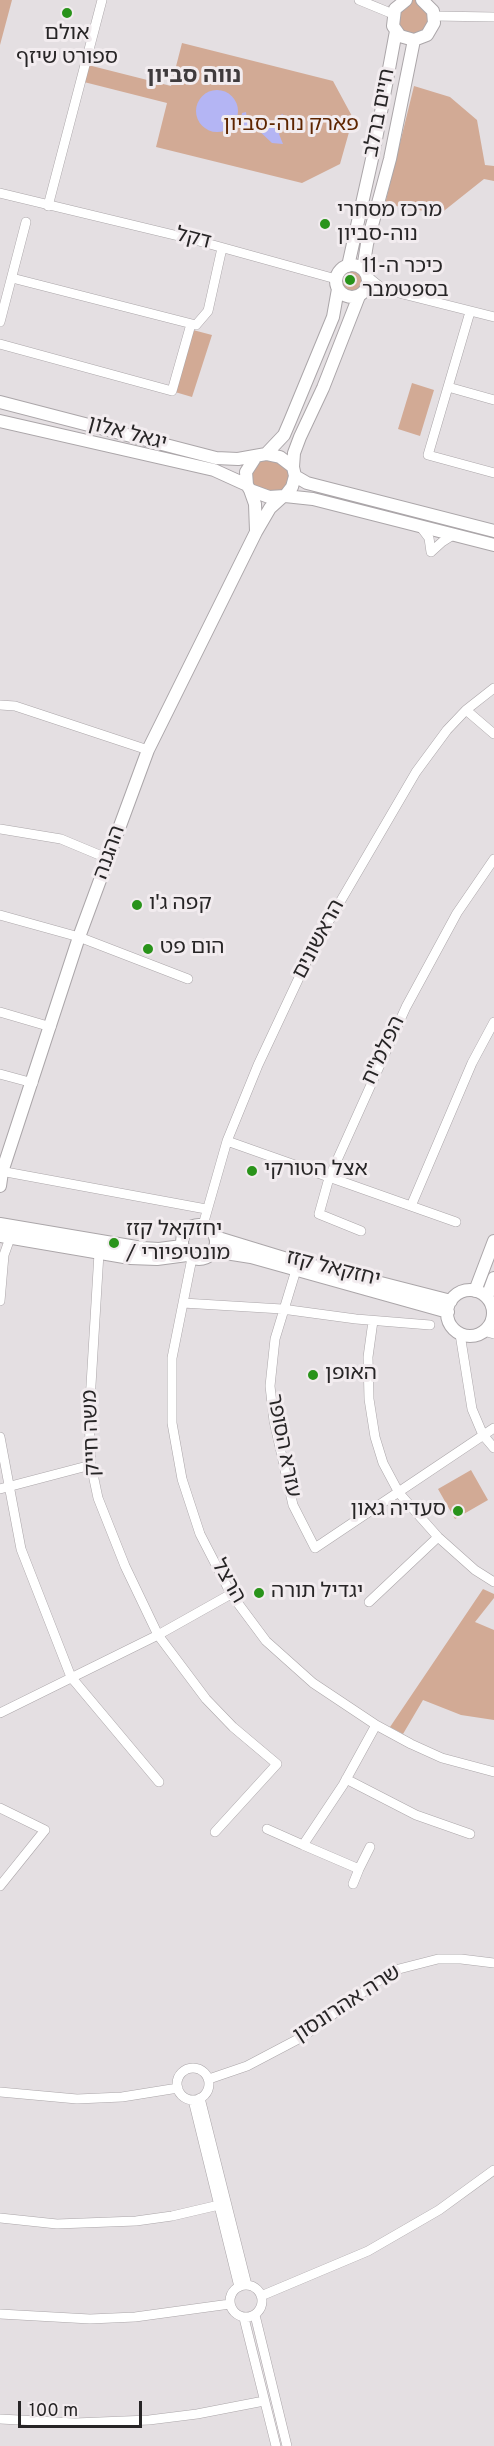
<!DOCTYPE html>
<html>
<head>
<meta charset="utf-8">
<style>
  body { margin:0 }
  #map { position:relative; width:494px; height:2446px; overflow:hidden; background:#e4dfe2; font-family:Overpass,sans-serif }
  canvas { display:block }
  .scale { position:absolute; left:18px; top:2401px; width:124px; height:27px; box-sizing:border-box; border:3px solid #272526; border-top:0; padding-left:8px; font-size:18px; line-height:21px; white-space:nowrap; color:#272526; -webkit-text-stroke:4px #f2ecef; paint-order:stroke }
</style>
</head>
<body>
<div id="map">
<canvas width="494" height="2446"></canvas>
<div class="scale">100 m</div>
</div>
<script>
const g = document.querySelector('canvas').getContext('2d');
g.lineJoin = 'round';
function fill(path, color) {
  g.fillStyle = color;
  g.fill(path, 'evenodd');
}
function shape(rows) {
  const path = new Path2D();
  for (const r of rows) {
    if (r.length === 3) {
      path.moveTo(r[0] + r[2], r[1]);
      path.arc(r[0], r[1], r[2], 0, 2 * Math.PI);
      continue;
    }
    path.moveTo(r[0], r[1]);
    for (let i = 2; i < r.length; i += 2) path.lineTo(r[i], r[i + 1]);
  }
  return path;
}
function strokePath(path, color, width, dash) {
  g.strokeStyle = color;
  g.lineWidth = width;
  g.lineCap = dash ? 'butt' : 'round';
  g.setLineDash(dash || []);
  g.stroke(path);
}
function label(font, color, halo, rows, align = 'center') {
  g.font = font + ' Overpass,"Noto Sans Hebrew",sans-serif';
  g.lineWidth = 6;
  g.setLineDash([]);
  g.textBaseline = 'middle';
  g.strokeStyle = halo;
  g.fillStyle = color;
  for (const [text, x, y, turn = 0] of rows) {
    g.save();
    g.translate(x, y);
    g.rotate((+turn || 0) * Math.PI / 180);
    g.textAlign = isNaN(turn) ? turn : align;
    if (halo) g.strokeText(text, 0, 0);
    g.fillText(text, 0, 0);
    g.restore();
  }
}
const green = shape([
  [0,0,12,0,0,45],
  [407,0,419,0,433,23,414,40,394,25,393,20],
  [182,43,333,81,353,118,340,164,302,183,156,147,167,103,80,81,84,64,171,86],
  [414,86,450,97,477,120,485,165,494,166,494,181,484,179,440,214,385,204],
  [352,281,15],
  [193,330,212,335,192,397,175,392],
  [412,383,434,390,420,436,398,429],
  [261,456,292,467,288,492,255,491,248,472],
  [471,1470,488,1500,455,1519,438,1489],
  [483,1589,494,1594,494,1598,475,1622,494,1630,494,1720,461,1715,423,1700,403,1734,390,1727]
]);
const water = shape([
  [217,111,21],
  [246,112,247,120,252,123,273,124,282,114,289,119,279,134,283,144,272,143,256,128,240,125,242,113]
]);
const minor = shape([
  [359,0,393,14],
  [434,16,494,17],
  [0,193,195,240,336,279],
  [48,206,102,0],
  [368,277,383,289,494,317],
  [12,278,196,325,208,311,222,248],
  [364,292,383,289],
  [470,312,428,455,494,473],
  [0,322,26,222],
  [0,344,172,391,191,324],
  [448,387,494,400],
  [420,526,429,538,431,552],
  [431,552,442,542,453,535],
  [0,705,15,706,148,750],
  [466,710,494,734],
  [0,829,61,839,109,859],
  [0,915,79,937,188,979],
  [0,1012,51,1027],
  [0,1074,33,1083],
  [227,1141,456,1222],
  [0,1171,206,1209],
  [411,1206,472,1063,494,1022],
  [203,1225,227,1141,258,1065,312,950,416,772,447,730,466,710,494,688],
  [361,1231,319,1214,329,1178,406,1007,457,913,494,859],
  [99,1253,89,1418,91,1465,98,1498,125,1566,158,1635,206,1699,233,1727,277,1764,215,1832],
  [192,1258,172,1358,172,1423,182,1479,200,1534,231,1594,266,1641,313,1683,376,1725,411,1744,442,1758,494,1772],
  [296,1270,275,1339,270,1386,274,1421,293,1505,315,1548,494,1428],
  [0,1301,4,1255,10,1238],
  [183,1303,282,1309,356,1319,430,1325],
  [373,1321,368,1357,369,1399,375,1437,383,1463,399,1493,438,1537,475,1570,494,1582],
  [484,1331,494,1334],
  [460,1334,472,1409,483,1435,494,1448],
  [0,1437,21,1549,71,1677,159,1782],
  [0,1489,91,1465],
  [369,1602,438,1537],
  [0,1713,158,1635,231,1594],
  [346,1779,416,1815,470,1834],
  [0,1808,45,1830,0,1886],
  [267,1829,303,1845,343,1785,376,1725],
  [303,1845,359,1869,370,1847],
  [353,1884,359,1869],
  [193,2084,16],
  [209,2079,247,2066,304,2036,378,1981,399,1969,438,1959,461,1959,494,1963],
  [0,2092,77,2099,122,2097,178,2088],
  [200,2098,247,2285],
  [193,2100,239,2287],
  [0,2218,57,2224,136,2221,172,2216,219,2205],
  [246,2301,16],
  [261,2296,368,2251,439,2210,494,2170],
  [0,2314,90,2319,135,2317,230,2304],
  [255,2315,287,2446],
  [244,2318,276,2446],
  [0,2419,75,2423,149,2420,197,2414,264,2401]
]);
const tertiary = shape([
  [406,0,395,9,393,26,400,36,414,40,427,35,434,23,433,11,422,0],
  [352,281,16],
  [348,266,374,150,396,31],
  [363,269,367,244,390,159,414,40],
  [0,402,216,458,238,459,266,454,280,457,293,467,295,476,292,487,285,496,269,497,250,490,247,485,246,472,255,458],
  [0,421,214,470,247,485],
  [266,454,284,435,290,421,333,317,338,289],
  [293,467,294,453,300,437,323,388,359,296],
  [295,476,307,483,494,531],
  [250,490,255,504,256,531],
  [285,496,313,499,494,545],
  [0,1186,2,1172,79,937,148,750,256,532,270,508,281,498],
  [0,1224,142,1248,159,1249,182,1246],
  [199,1242,17],
  [0,1236,130,1258,157,1259,187,1255],
  [215,1237,287,1259,451,1301],
  [213,1251,251,1257,448,1312],
  [470,1313,23],
  [475,1291,494,1241],
  [487,1297,494,1278]
]);
const markers = [
  [67,13,6,"#29931a"],
  [325,224,6,"#29931a"],
  [350,280,6,"#29931a"],
  [137,905,6,"#29931a"],
  [148,949,6,"#29931a"],
  [252,1171,6,"#29931a"],
  [114,1243,6,"#29931a"],
  [313,1375,6,"#29931a"],
  [458,1511,6,"#29931a"],
  [259,1593,6,"#29931a"]
];
const poiNames = [
  ["אולם",67,35,"center"],
  ["ספורט שיזף",67,59,"center"],
  ["מרכז מסחרי",337,212],
  ["נוה-סביון",337,236],
  ["כיכר ה-11",362,268],
  ["בספטמבר",362,292],
  ["קפה ג'ו",149,905],
  ["הום פט",160,949],
  ["אצל הטורקי",264,1171],
  ["יחזקאל קזז",126,1231],
  ["/ מונטיפיורי",126,1255],
  ["האופן",325,1375],
  ["סעדיה גאון",446,1511,"right"],
  ["יגדיל תורה",271,1593]
];
const streetNames = [
  ["חיים ברלב",381,113,-79],
  ["דקל",193,240,14],
  ["יגאל אלון",127,435,15],
  ["ההגנה",111,853,-70],
  ["הראשונים",320,940,-62],
  ["הפלמ\"ח",385,1051,-65],
  ["יחזקאל קזז",333,1270,14],
  ["משה חייק",93,1433,-92],
  ["עזרא הסופר",282,1446,79],
  ["הרצל",227,1582,60],
  ["שרה אהרונסון",348,2005,-33]
];
const parkNames = [
  ["פארק נוה-סביון",291,126]
];
const neighbourhoodNames = [
  ["נווה סביון",194,78]
];
fill(green, '#d2aa95');
fill(water, '#b4b5f4');
strokePath(minor, '#aba6a9', 10);
strokePath(tertiary, '#aba6a9', 14);
strokePath(minor, '#fff', 9);
strokePath(tertiary, '#fff', 12);
for (const [x, y, r, color] of markers) {
  const dot = new Path2D();
  dot.arc(x, y, r, 0, 2 * Math.PI);
  g.fillStyle = color;
  g.fill(dot);
  strokePath(dot, '#f2ecef', 2);
}
label('21px', '#272526', '#f2ecef', poiNames, 'left');
label('21px', '#272526', '#f2ecef', streetNames);
label('21px', '#5e2500', '#f2ecef', parkNames);
label('bold 22px', '#3f3b3d', '#f2ecef', neighbourhoodNames);
</script>
</body>
</html>
